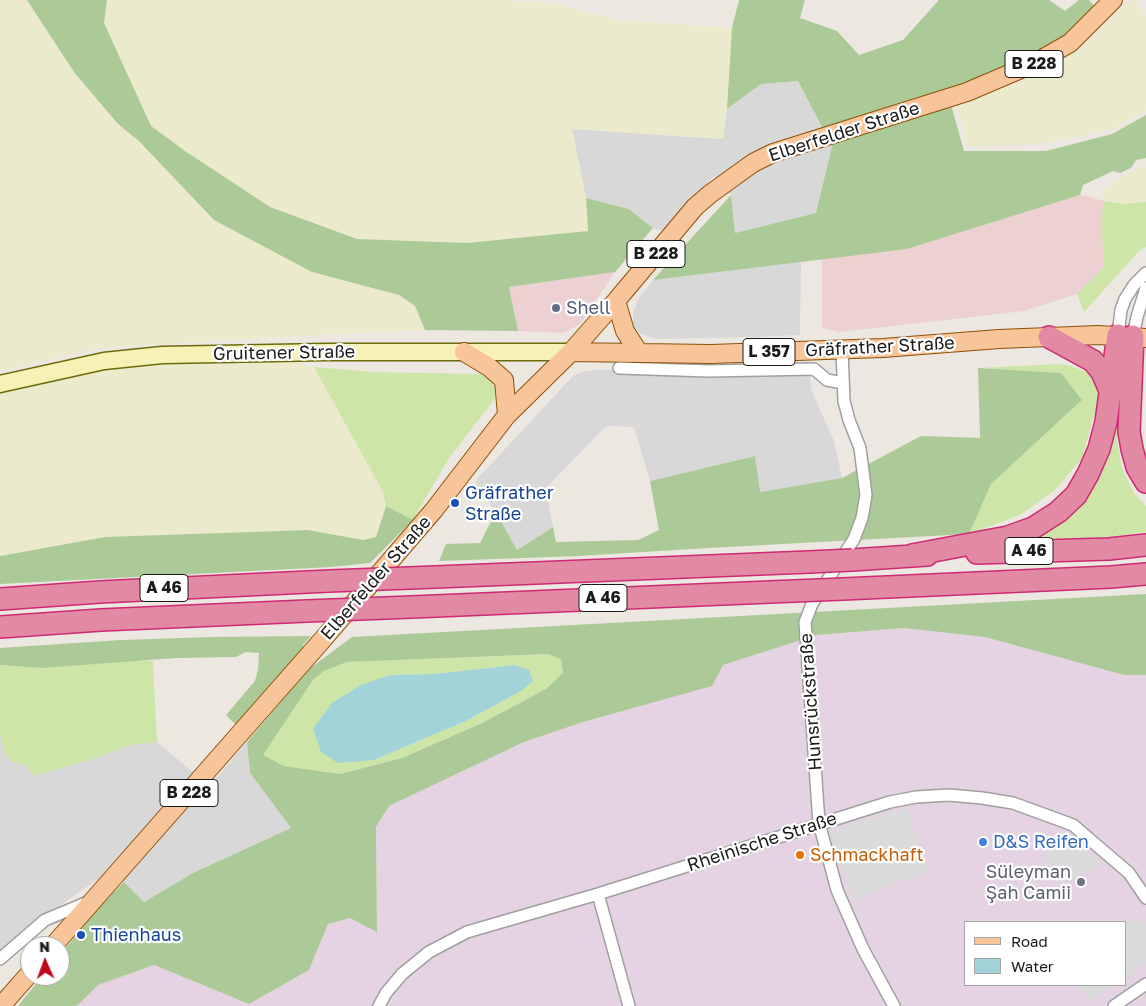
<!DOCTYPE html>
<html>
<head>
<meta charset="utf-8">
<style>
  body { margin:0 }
  #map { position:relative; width:1146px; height:1006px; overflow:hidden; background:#ece7e1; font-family:"Golos Text",sans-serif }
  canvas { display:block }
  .legend { position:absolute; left:964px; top:921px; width:162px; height:65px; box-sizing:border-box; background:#fff; border:1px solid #a4a4a4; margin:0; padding:6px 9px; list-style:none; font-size:15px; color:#1b1b1b }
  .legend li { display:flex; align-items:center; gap:10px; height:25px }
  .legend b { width:25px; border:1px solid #a4a4a4 }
  .north { position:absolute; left:20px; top:936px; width:50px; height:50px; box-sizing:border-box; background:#fff; border:1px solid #a4a4a4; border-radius:50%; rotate:358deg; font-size:14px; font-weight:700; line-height:20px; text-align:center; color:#1b1b1b }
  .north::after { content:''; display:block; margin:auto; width:18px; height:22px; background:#bf071c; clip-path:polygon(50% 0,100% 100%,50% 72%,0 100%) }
</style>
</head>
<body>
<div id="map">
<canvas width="1146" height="1006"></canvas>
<ul class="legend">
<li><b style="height:6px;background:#f8c59a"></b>Road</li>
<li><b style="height:14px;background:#a2d3d9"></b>Water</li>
</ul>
<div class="north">N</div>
</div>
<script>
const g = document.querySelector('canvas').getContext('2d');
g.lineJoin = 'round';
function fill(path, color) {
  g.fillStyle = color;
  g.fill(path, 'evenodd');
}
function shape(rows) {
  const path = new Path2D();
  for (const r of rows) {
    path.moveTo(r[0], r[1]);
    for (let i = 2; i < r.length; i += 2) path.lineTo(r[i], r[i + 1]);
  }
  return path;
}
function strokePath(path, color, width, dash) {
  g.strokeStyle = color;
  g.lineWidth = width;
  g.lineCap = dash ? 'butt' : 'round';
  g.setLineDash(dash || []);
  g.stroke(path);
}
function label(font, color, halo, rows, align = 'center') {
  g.font = font + ' "Golos Text",sans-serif';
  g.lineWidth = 4.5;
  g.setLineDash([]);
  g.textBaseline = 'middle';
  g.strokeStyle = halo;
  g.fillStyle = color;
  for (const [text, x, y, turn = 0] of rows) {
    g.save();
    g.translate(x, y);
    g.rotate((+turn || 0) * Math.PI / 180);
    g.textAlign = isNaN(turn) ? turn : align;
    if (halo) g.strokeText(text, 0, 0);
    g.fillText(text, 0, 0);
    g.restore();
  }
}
const residential = shape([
  [798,81,832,146,816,213,735,233,731,195,714,176,662,231,653,228,629,209,586,198,572,129,722,139,727,109,761,84],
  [801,261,800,335,755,337,655,339,641,334,633,325,633,312,639,298,653,280],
  [594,370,613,370,622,373,810,373,811,389,834,441,842,478,759,492,755,456,650,481,634,427,606,426,546,488,553,527,517,550,496,512,475,483,479,477,573,376,581,372],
  [0,734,4,751,27,766,33,776,87,761,134,744,157,742,210,786,247,742,250,773,291,828,193,873,144,902,112,869,38,921,0,953]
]);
const commercial = shape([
  [1080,195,1105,201,1101,217,1104,267,1077,294,1024,311,840,332,822,328,822,258,907,249],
  [615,272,580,324,564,333,518,331,509,287]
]);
const industrial = shape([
  [904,628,985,637,1124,675,1146,675,1146,1006,77,1006,97,985,154,965,249,1004,309,970,328,924,350,918,377,931,376,827,389,806,524,742,583,722,723,665,817,635],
  [965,922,1125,922,1125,985,965,985]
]);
const farmland = shape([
  [0,0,27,0,74,72,118,124,312,272,399,295,415,306,425,330,302,336,113,347,86,351,0,371],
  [107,0,498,0,552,3,618,20,732,28,727,109,723,139,572,129,586,198,588,231,467,243,357,239,270,207,185,151,151,126,104,23],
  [1129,0,1136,0,1146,17,1146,111,1109,130,1044,143,969,147,957,107,1039,73,1079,50],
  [1146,167,1146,202,1122,204,1105,201,1104,189,1116,181,1137,169],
  [281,360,314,367,383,492,386,506,376,537,363,540,308,530,105,537,0,556,0,391,113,368,178,362]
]);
const grass = shape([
  [1105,201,1122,204,1146,202,1146,247,1140,250,1084,312,1077,294,1104,267,1101,217],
  [1059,364,1072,366,1083,371,1093,371,1101,385,1100,403,1093,418,1082,458,1055,490,1020,515,969,534,991,484,1082,400,1061,373,978,368],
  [1124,366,1118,416,1117,441,1122,468,1134,493,1146,506,1146,532,1107,537,1025,541,1072,512,1091,490,1105,464,1112,437],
  [314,367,373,372,481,374,491,380,497,392,494,400,449,458,413,520,386,506,383,492],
  [548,654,561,659,563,673,546,689,482,723,402,758,340,774,284,766,263,755,313,680,324,671,348,662],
  [514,665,521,691,466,721,374,760,390,675,435,674],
  [129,661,153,661,157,742,134,744,87,761,33,776,27,766,11,762,4,751,0,734,0,665,42,668]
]);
const forest = shape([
  [27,0,107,0,104,23,151,126,185,151,270,207,357,239,467,243,588,231,586,198,629,209,653,228,615,272,509,287,518,331,425,330,415,306,399,295,312,272,214,220,139,141,118,124,74,72],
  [739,0,805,0,800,18,837,31,859,55,903,40,939,0,1049,0,1065,11,1079,0,1089,0,1098,10,1065,42,948,94,964,151,1046,151,1112,134,1146,115,1146,158,1136,160,1131,168,1120,173,1113,171,1083,185,1080,195,907,249,653,280,731,195,735,233,816,213,832,146,798,81,761,84,727,109,732,28],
  [978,368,1061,373,1082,400,991,484,969,534,708,548,579,556,439,561,446,544,480,543,496,512,517,550,553,527,556,542,638,540,659,530,650,481,755,456,760,492,842,478,921,436,980,438],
  [386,506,413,520,370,563,331,567,0,584,0,556,105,537,308,530,363,540,376,537],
  [1146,594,1146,675,1124,675,985,637,904,628,817,635,723,665,712,686,583,722,524,742,389,806,376,827,377,932,350,918,328,924,309,970,249,1004,154,965,98,985,77,1006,18,1006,42,976,60,976,60,955,97,910,124,882,144,902,193,873,291,828,250,773,247,742,309,669,352,637],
  [548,654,561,659,563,673,546,689,482,723,402,758,340,774,284,766,263,755,313,680,324,671,347,662],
  [311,636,303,645,304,651,238,727,226,715,255,681,258,669,259,653,246,652,236,657,176,658,42,668,0,665,0,648,121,640,211,637]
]);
const parking = shape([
  [907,808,927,871,853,901,831,836,840,827],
  [1057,831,1102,862,1060,887,1044,862],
  [1137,916,1146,927,1146,964,1125,978,1125,925],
  [1079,985,1114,985,1089,1001]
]);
const water = shape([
  [514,665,529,670,533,681,521,691,466,721,374,760,338,763,321,752,313,729,332,703,361,685,390,675,435,674]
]);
const minor = shape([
  [1118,335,1121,310,1125,299,1134,285,1146,273],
  [1133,336,1137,317,1146,288],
  [842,350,844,401,849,420,860,448,866,495,862,518,854,539,812,604,805,622,819,823,837,890,863,949,894,1006],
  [619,368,709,371,814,369,827,380,843,383],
  [598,894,629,1006],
  [0,959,45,920,88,902],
  [379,1006,386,993,402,974,429,952,467,932,598,894,890,802,916,797,949,795,982,798,1013,803,1073,825,1129,873,1146,898],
  [1114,1006,1146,984]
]);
const secondary = shape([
  [0,384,104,361,162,355,327,352,571,352]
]);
const primary = shape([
  [616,301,625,331,639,353],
  [464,352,489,367,504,380,507,415],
  [571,352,711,354,883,348,999,339,1098,335,1146,338],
  [53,946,324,638,434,510,507,415,571,352,616,301,695,207,710,194,753,163,773,153,967,92,1035,63,1070,43,1113,0],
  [1,1006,30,973]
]);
const motorway = shape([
  [1133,336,1129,432,1132,449,1137,467,1146,482],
  [1049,337,1093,361,1102,372,1111,393],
  [977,553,1109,549,1146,545],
  [912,555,1008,537,1033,528,1058,512,1076,495,1088,474,1099,449,1106,422,1118,335],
  [852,560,927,555],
  [436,577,809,562],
  [843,589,1111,577,1146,574],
  [0,599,100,592,329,581],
  [412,607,794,591],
  [0,627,101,620,307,611]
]);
const motorwayBridge = shape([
  [809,562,852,560],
  [329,581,436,577],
  [794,591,843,589],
  [307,611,412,607]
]);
const markers = [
  [556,308,5,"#5c6f8a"],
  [455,503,5,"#1a4fb4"],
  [983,842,5,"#3f7fe0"],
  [800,855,5,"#e8710a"],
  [1081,882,5,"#6b7280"],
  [81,935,5,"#1a4fb4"]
];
const shields = [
  [1034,64,58],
  [656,254,58],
  [769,352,52],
  [1029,551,48],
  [164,588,48],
  [603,598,48],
  [189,793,58]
];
const shieldNames = [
  ["B 228",1034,64],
  ["B 228",656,254],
  ["L 357",769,352],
  ["A 46",1029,551],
  ["A 46",164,588],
  ["A 46",603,598],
  ["B 228",189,793]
];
const streetNames = [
  ["Elberfelder Straße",844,132,-18],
  ["Gräfrather Straße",880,347,-3],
  ["Gruitener Straße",284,353,-1],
  ["Elberfelder Straße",376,578,-49],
  ["Hunsrückstraße",811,702,-94],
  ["Rheinische Straße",762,842,-18]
];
const serviceNames = [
  ["Shell",566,308]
];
const transitNames = [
  ["Gräfrather",465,493],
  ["Straße",465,514],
  ["Thienhaus",91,935]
];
const shopNames = [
  ["D&S Reifen",993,842]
];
const foodNames = [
  ["Schmackhaft",810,855]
];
const worshipNames = [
  ["Süleyman",1071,872],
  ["Şah Camii",1071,893]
];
fill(residential, '#d9d8d8');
fill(commercial, '#edd0d2');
fill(industrial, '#e5d3e4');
fill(farmland, '#ebeacc');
fill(grass, '#cde6a7');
fill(forest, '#acca97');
fill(parking, '#dbdbdb');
fill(water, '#a2d3d9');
strokePath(minor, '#9f9f9f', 14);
strokePath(secondary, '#6c6b09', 19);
strokePath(primary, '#8d5106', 20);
strokePath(motorway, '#ce2a74', 24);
strokePath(minor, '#fff', 11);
strokePath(secondary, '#f6f2b5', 16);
strokePath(primary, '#f8c59a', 18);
strokePath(motorway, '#e28aa4', 21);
strokePath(motorwayBridge, '#ce2a74', 24, []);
strokePath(motorwayBridge, '#e28aa4', 21);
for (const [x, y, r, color] of markers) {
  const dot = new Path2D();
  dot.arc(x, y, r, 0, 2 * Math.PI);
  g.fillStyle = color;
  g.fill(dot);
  strokePath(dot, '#fff', 2);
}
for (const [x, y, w] of shields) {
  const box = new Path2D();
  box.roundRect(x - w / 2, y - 13.5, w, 27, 4);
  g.fillStyle = '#fff';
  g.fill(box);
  strokePath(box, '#1b1b1b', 1);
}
label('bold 16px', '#1b1b1b', null, shieldNames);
label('18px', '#1b1b1b', '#fff', streetNames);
label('18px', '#4e5e75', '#fff', serviceNames, 'left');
label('18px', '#164399', '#fff', transitNames, 'left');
label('18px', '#366cbe', '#fff', shopNames, 'left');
label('18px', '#c56008', '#fff', foodNames, 'left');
label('18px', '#5b616d', '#fff', worshipNames, 'right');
</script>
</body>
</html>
